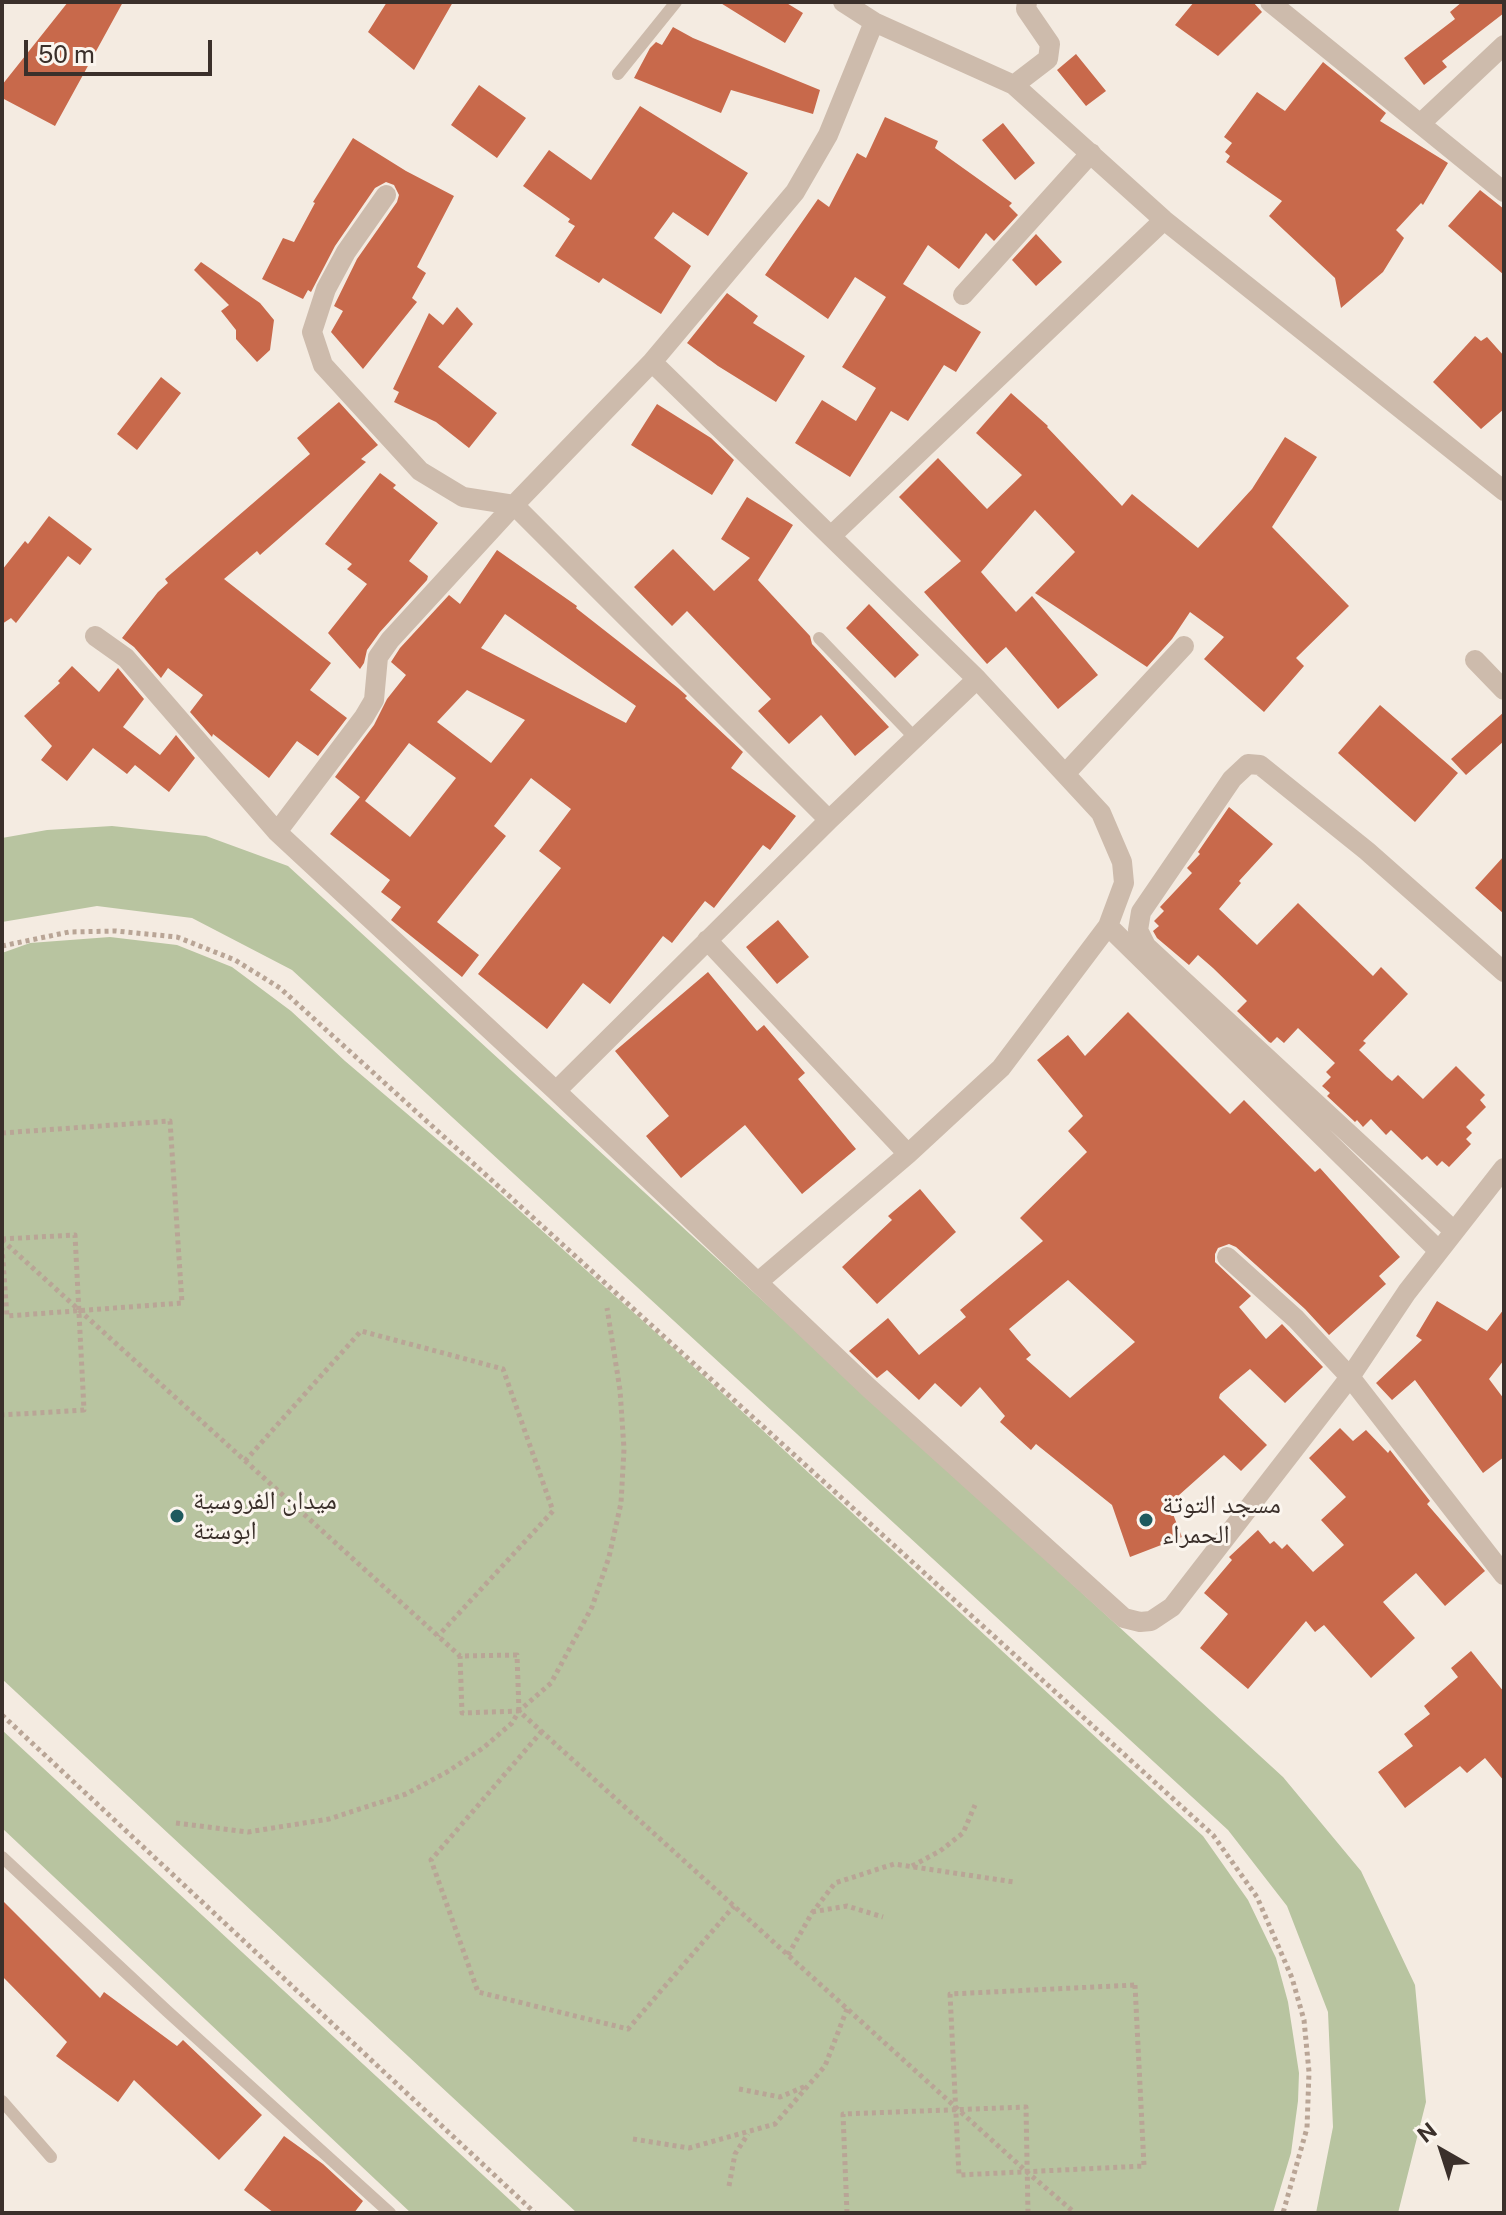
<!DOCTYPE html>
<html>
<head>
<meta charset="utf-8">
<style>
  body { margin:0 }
  #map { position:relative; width:1506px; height:2215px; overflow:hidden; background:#f4ebe1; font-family:"Public Sans",sans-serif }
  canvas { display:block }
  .frame { position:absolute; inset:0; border:4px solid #3b302b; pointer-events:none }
  .north { position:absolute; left:1402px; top:2111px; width:80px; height:80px; -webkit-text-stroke:6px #fbf5ee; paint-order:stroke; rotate:321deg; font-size:22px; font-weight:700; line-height:32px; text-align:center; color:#3b302b }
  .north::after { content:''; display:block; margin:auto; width:28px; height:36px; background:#3b302b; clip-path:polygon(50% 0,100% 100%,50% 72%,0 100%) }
  .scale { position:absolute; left:24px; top:40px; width:188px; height:36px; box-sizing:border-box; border:4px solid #3b302b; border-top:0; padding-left:10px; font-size:24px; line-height:28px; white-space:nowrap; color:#3b302b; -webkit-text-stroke:6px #fbf5ee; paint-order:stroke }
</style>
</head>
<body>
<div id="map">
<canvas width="1506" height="2215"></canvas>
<div class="frame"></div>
<div class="north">N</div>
<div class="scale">50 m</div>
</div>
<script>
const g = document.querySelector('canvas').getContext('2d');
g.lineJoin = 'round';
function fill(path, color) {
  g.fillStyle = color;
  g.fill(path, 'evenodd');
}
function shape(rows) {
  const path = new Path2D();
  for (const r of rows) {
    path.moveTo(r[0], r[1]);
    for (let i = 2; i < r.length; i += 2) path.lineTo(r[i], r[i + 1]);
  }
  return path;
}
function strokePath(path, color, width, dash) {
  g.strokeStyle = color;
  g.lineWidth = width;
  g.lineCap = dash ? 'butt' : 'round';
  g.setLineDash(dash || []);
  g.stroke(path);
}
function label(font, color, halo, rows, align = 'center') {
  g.font = font + ' "Public Sans","Noto Naskh Arabic",sans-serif';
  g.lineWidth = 6;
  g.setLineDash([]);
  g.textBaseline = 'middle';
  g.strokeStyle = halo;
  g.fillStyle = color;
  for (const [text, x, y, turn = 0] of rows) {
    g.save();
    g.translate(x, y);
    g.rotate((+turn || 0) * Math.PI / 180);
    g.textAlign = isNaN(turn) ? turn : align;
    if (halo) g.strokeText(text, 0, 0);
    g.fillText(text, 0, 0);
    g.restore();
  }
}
const green = shape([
  [112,826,206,836,288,866,1283,1777,1361,1871,1415,1985,1426,2102,1398,2213,1316,2213,1333,2127,1328,2012,1287,1906,1228,1830,292,970,192,918,97,906,2,922,2,838,47,830],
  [110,937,177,945,232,967,291,1011,345,1061,492,1186,671,1346,1203,1836,1248,1900,1276,1958,1288,2002,1299,2073,1298,2101,1291,2153,1273,2213,577,2213,2,1679,2,953,30,943],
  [2,1730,524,2213,411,2213,2,1828]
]);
const building = shape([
  [68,2,123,2,55,126,2,98,2,85],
  [387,2,453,2,414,70,368,32],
  [719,2,785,2,803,13,785,43],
  [1194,2,1253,2,1262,12,1218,56,1175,25],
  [1462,2,1504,2,1504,13,1442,61,1447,67,1424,85,1404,58,1455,19,1450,12],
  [673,27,693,38,820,90,813,114,731,90,721,113,634,78,650,48,656,42,662,45],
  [1076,54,1106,91,1086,106,1057,70],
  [1323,62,1386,113,1380,121,1448,163,1423,205,1421,203,1396,230,1404,238,1383,272,1341,308,1335,278,1269,216,1282,201,1226,162,1230,156,1225,152,1232,143,1224,137,1257,92,1285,111],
  [479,85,526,118,497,158,451,125],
  [640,106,748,173,708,236,673,212,654,238,691,266,661,314,603,278,599,283,555,256,575,226,568,222,570,219,523,186,549,150,591,180],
  [885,117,938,141,935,148,1012,203,1009,206,1018,215,994,241,986,233,959,269,928,245,903,284,981,332,956,372,944,365,908,421,891,411,850,477,795,443,822,400,856,421,876,388,842,367,886,297,855,277,828,319,765,275,818,199,829,207,857,153,866,158],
  [1003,123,1035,163,1015,180,982,140],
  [353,138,406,171,454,196,417,267,426,273,412,298,417,302,363,369,331,332,343,311,334,306,357,259,397,202,399,195,394,185,386,182,375,188,335,246,311,292,308,290,303,299,262,279,283,238,294,242,315,203,313,202],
  [1480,190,1504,209,1504,275,1448,226],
  [1036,234,1062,262,1036,286,1012,260],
  [201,262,260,303,274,320,270,350,257,362,236,339,236,330,221,311,229,305,194,270],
  [727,293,758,316,753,323,805,356,776,402,718,366,687,343],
  [457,307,473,324,438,367,497,413,469,448,436,422,394,402,399,392,393,389,429,313,443,325],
  [1475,336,1481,341,1487,337,1504,356,1504,409,1481,429,1433,382],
  [161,377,181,393,137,450,117,434],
  [1011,393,1048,426,1047,427,1122,506,1132,494,1198,548,1252,489,1285,437,1317,457,1272,527,1349,606,1296,658,1304,666,1264,712,1204,659,1224,637,1190,612,1172,639,1147,667,1035,593,1075,552,1035,510,981,572,1016,612,1032,596,1098,675,1058,709,1006,647,987,664,924,592,961,561,899,497,938,458,987,509,1022,475,976,433],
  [339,402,378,445,361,459,366,462,260,555,257,551,224,579,331,663,310,690,347,718,318,756,297,741,269,778,213,734,212,737,190,712,203,695,168,668,161,678,134,647,122,638,158,592,168,583,165,579,310,454,297,438],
  [657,404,711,438,734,460,712,495,631,445],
  [380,473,396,485,393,488,438,523,409,561,428,576,427,580,380,632,367,650,364,663,360,669,328,633,367,584,347,569,352,564,325,544],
  [747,497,793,525,758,580,810,636,812,644,889,727,855,756,821,715,789,744,758,711,771,699,687,611,672,626,634,587,673,549,714,591,750,558,721,539],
  [49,516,92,549,80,565,68,556,16,623,11,618,2,624,2,570,25,541,28,544],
  [497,550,577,606,576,608,678,688,687,696,685,698,743,752,731,768,796,816,770,850,763,845,714,908,705,901,672,943,663,936,610,1004,583,983,547,1029,478,974,561,868,539,851,571,809,531,778,494,826,506,836,437,922,479,955,462,977,391,920,401,907,381,892,390,880,330,834,360,797,410,837,456,778,409,743,365,801,335,777,374,725,387,699,406,675,391,662,400,648,449,595,460,604],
  [505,614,636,706,626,723,481,648],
  [467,690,525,720,491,763,437,722],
  [869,604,919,655,895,678,846,628],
  [72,666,99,692,118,668,144,699,123,727,160,755,176,735,195,758,169,792,135,765,127,774,93,748,67,781,41,760,52,746,24,716,60,683,58,681],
  [1380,705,1458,773,1415,822,1338,753],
  [1504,712,1504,741,1466,775,1451,759],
  [1229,807,1273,844,1239,881,1241,883,1219,909,1257,945,1298,903,1373,976,1381,967,1408,994,1363,1041,1366,1043,1359,1050,1387,1077,1392,1081,1398,1075,1423,1099,1456,1066,1485,1095,1480,1100,1486,1107,1466,1127,1472,1133,1466,1139,1471,1144,1449,1167,1442,1161,1437,1166,1427,1156,1422,1160,1391,1130,1386,1135,1371,1119,1363,1127,1357,1120,1355,1122,1327,1096,1330,1093,1322,1086,1331,1077,1326,1072,1335,1063,1298,1028,1284,1043,1277,1037,1271,1043,1269,1042,1237,1011,1247,1001,1213,968,1198,955,1189,965,1157,938,1153,931,1159,926,1154,921,1164,911,1160,907,1192,873,1187,868,1200,854,1198,852],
  [1504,856,1504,914,1475,888],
  [778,920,809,957,777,984,746,947],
  [708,972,757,1031,764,1025,805,1073,798,1079,856,1149,802,1194,745,1125,681,1178,646,1136,669,1116,615,1051],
  [1128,1012,1230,1114,1244,1100,1315,1172,1320,1168,1400,1257,1379,1276,1386,1284,1329,1335,1305,1309,1236,1247,1229,1244,1218,1248,1215,1254,1215,1262,1251,1296,1239,1307,1266,1339,1282,1324,1323,1367,1285,1403,1250,1369,1220,1394,1219,1398,1267,1445,1241,1471,1224,1455,1169,1504,1182,1537,1130,1557,1112,1505,1036,1444,1031,1450,1000,1422,1005,1416,980,1387,961,1407,935,1383,919,1400,887,1370,877,1378,849,1351,888,1318,919,1355,966,1317,960,1310,1043,1241,1020,1218,1087,1152,1068,1131,1083,1116,1037,1060,1068,1035,1085,1056],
  [1068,1280,1135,1342,1070,1398,1026,1359,1031,1355,1009,1329],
  [920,1189,956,1232,877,1304,842,1267,892,1220,888,1216],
  [1437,1301,1487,1331,1504,1309,1504,1360,1489,1379,1504,1399,1504,1457,1483,1473,1415,1380,1392,1400,1376,1383,1422,1340,1416,1336],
  [1340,1428,1353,1441,1366,1430,1388,1453,1390,1450,1430,1501,1427,1504,1485,1571,1445,1606,1416,1573,1383,1602,1415,1638,1371,1678,1324,1625,1315,1632,1306,1621,1248,1689,1200,1648,1228,1614,1204,1593,1232,1560,1229,1557,1258,1530,1270,1544,1274,1541,1282,1549,1287,1544,1313,1572,1344,1545,1321,1520,1346,1497,1309,1458],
  [1471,1651,1504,1692,1504,1781,1485,1758,1467,1773,1460,1766,1405,1808,1378,1772,1413,1746,1404,1734,1430,1714,1424,1706,1458,1677,1451,1668],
  [2,1900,100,1998,104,1992,177,2046,183,2040,262,2115,219,2160,134,2080,118,2102,56,2056,67,2042,2,1976],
  [284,2136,323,2164,363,2201,354,2213,274,2213,244,2190]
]);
const path = shape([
  [2,946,69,932,116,931,177,937,235,960,280,988,1213,1835,1257,1897,1292,1978,1304,2020,1309,2072,1307,2128,1283,2213],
  [2,1133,170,1121,182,1303,7,1316,2,1248],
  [2,1239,75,1235,84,1410,2,1415],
  [2,1240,460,1656],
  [245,1461,361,1331,503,1369,553,1511,438,1636],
  [519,1711,517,1655,460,1656,462,1713,519,1711,1027,2172,1075,2213],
  [2,1715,535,2213],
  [542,1731,431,1860,478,1992,628,2029,734,1906],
  [176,1823,248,1832,329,1819,406,1794,447,1772,483,1748,512,1723,519,1711,551,1683,592,1607,609,1557,621,1503,624,1449,620,1390,607,1308],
  [912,1866,940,1851,963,1833,975,1805],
  [812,1912,847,1906,883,1917],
  [788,1955,812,1913,835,1883,894,1864,1014,1882],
  [1135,1985,1144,2166,959,2175,950,1994,1135,1985],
  [739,2089,780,2097,806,2086],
  [633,2139,689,2148,775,2124,825,2066,847,2009],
  [729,2186,735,2154,748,2134],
  [847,2213,843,2114,1026,2107,1028,2213]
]);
const service = shape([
  [618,74,676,2],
  [819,638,915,738],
  [2,1857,167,2011,390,2213],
  [2,2101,51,2157]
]);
const minor = shape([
  [843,2,874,22,1014,85,1164,220,1504,491],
  [1270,2,1504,192],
  [1014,85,1048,59,1050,44,1026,9,1027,2],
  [1420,124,1504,45],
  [386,195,346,252,326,289,312,332,323,365,420,471,463,497,514,505,829,820],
  [963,295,1091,153],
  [652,362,977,679,1101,813,1122,862,1124,883,1108,926,1001,1068,908,1154,758,1282],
  [831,536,1164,220],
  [95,636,126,658,277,832,556,1091,869,1388,1124,1618,1140,1622,1151,1621,1172,1607,1350,1377,1407,1292,1504,1168],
  [1475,660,1504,690],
  [1065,774,1184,646],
  [277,832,364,717,374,700,378,657,390,640,514,505,652,362,795,192,828,135,874,22],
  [1108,926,1439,1251],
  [707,940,908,1154],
  [556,1091,829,820,977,679],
  [1454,1231,1146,946,1138,930,1141,912,1232,779,1248,764,1260,765,1367,851,1504,972],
  [1227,1257,1296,1319,1350,1377,1504,1575]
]);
const markers = [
  [177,1516,8,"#1f5a5e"],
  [1146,1520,8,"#1f5a5e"]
];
const poiNames = [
  ["ميدان الفروسية",193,1501],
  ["ابوستة",193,1531],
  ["مسجد التوتة",1162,1505],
  ["الحمراء",1162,1535]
];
fill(green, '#b8c4a0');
fill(building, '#c8694b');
strokePath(path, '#b9a596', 5, [4, 4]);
strokePath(service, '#cdbbac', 12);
strokePath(minor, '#cdbbac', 20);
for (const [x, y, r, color] of markers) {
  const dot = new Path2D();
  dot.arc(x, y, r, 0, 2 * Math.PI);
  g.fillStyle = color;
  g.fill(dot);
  strokePath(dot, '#fbf5ee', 3);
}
label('26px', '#3b302b', '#fbf5ee', poiNames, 'left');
</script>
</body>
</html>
